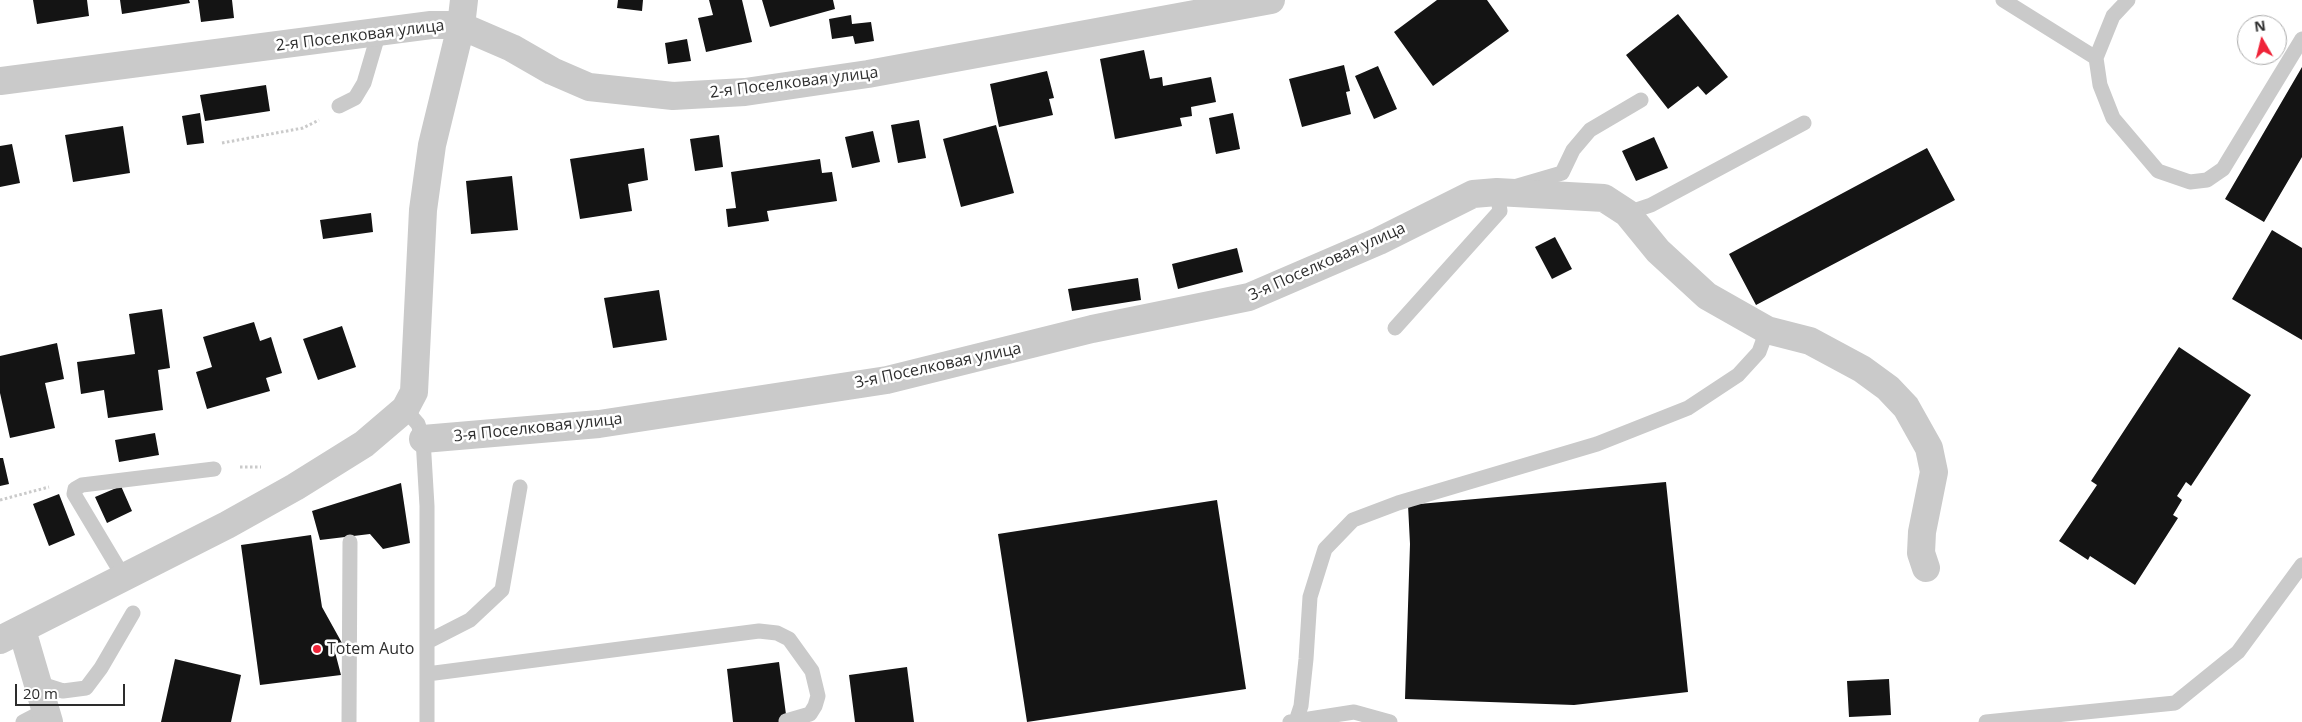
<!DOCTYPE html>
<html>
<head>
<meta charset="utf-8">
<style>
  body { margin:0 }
  #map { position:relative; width:2302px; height:722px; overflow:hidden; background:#fff; font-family:"Open Sans",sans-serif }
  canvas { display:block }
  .north { position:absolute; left:2237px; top:15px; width:50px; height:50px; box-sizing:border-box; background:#fff; border:1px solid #ababab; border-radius:50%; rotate:352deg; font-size:14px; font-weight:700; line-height:20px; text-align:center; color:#2d2d2d }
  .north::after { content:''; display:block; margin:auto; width:18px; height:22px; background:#ef2338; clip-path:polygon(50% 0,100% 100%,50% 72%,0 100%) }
  .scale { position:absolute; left:15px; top:684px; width:110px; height:22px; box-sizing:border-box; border:2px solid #2d2d2d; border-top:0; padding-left:6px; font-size:15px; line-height:18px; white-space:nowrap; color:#2d2d2d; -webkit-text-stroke:4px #fff; paint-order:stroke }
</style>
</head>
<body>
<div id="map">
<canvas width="2302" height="722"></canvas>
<div class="north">N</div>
<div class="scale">20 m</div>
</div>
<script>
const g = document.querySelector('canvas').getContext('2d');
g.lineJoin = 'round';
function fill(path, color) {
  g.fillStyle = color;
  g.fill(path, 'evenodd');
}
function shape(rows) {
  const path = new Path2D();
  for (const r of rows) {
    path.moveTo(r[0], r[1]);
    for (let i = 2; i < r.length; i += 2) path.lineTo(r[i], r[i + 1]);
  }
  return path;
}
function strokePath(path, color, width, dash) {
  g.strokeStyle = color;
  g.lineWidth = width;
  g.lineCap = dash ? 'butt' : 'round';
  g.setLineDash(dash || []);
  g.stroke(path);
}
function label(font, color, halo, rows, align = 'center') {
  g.font = font + ' "Open Sans",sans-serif';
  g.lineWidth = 5;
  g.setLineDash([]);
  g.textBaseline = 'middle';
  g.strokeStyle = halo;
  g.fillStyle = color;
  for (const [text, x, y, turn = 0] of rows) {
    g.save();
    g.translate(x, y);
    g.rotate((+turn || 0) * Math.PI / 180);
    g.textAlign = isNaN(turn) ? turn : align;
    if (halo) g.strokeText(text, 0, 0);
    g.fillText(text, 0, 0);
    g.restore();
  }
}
const building = shape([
  [33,0,87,0,89,16,37,24],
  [120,0,189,0,190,3,122,14],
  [198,0,232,0,234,18,201,22],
  [618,0,643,0,642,11,617,8],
  [709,0,742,0,752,42,706,52,698,18,713,15],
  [762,0,833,0,835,9,770,27],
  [1437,0,1487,0,1509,31,1433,86,1394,32],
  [1678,14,1728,77,1706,95,1698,86,1668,109,1626,55],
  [851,15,852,24,871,22,874,41,855,44,853,36,832,39,829,19],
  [687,39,691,61,668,64,665,43],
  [1144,50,1150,79,1162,77,1163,86,1211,77,1216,102,1191,107,1192,116,1180,118,1182,126,1115,139,1100,59],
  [1344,65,1350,91,1346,92,1351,114,1302,127,1289,79],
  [1378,66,1397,109,1374,119,1355,76],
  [2302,67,2302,157,2264,222,2225,199],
  [1047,71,1054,98,1049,99,1053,115,999,127,990,84],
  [266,85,270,111,205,121,200,95],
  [200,113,204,143,187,145,182,116],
  [1233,113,1240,149,1216,154,1209,118],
  [919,120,926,158,898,163,891,125],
  [996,125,1014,193,961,207,943,139],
  [123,126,130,173,73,182,65,135],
  [873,131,880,162,852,168,845,137],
  [719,135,723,167,695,171,690,139],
  [1654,137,1668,168,1636,181,1622,151],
  [12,144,20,183,0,187,0,146],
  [644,148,648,180,628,184,632,211,580,219,570,159],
  [1927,148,1955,200,1756,305,1729,254],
  [820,159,822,173,832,172,837,201,767,211,769,221,728,227,726,209,736,208,731,172],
  [512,176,518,230,471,234,466,181],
  [371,213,373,232,323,239,320,220],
  [2272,230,2302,248,2302,340,2232,299],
  [1555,237,1572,269,1552,279,1535,247],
  [1237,248,1243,272,1178,289,1172,264],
  [1138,278,1141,300,1072,311,1068,289],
  [659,290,667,340,613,348,604,298],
  [162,309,170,368,158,370,163,410,108,418,104,390,81,394,77,362,135,354,129,314],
  [254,322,260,341,271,337,282,373,266,378,270,391,207,409,196,372,212,367,203,337],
  [342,326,356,367,318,380,303,339],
  [57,343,64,379,45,383,55,428,10,438,0,393,0,356],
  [2179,347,2251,395,2191,486,2186,482,2177,496,2182,500,2173,515,2178,518,2135,585,2090,556,2088,560,2059,541,2097,485,2091,481],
  [155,433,159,455,119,462,115,440],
  [0,458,3,458,9,484,0,486],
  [1666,482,1688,692,1574,705,1405,699,1410,544,1408,505],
  [401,483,410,543,383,549,370,534,320,540,312,511],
  [121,486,132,511,107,523,95,497],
  [59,494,75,535,49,546,33,504],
  [1217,500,1246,689,1027,722,998,534],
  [311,535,322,607,342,643,335,652,341,675,260,685,241,545],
  [175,659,241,675,231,722,161,722],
  [779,662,787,722,733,722,727,669],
  [907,667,914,722,855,722,849,675],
  [1889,679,1891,715,1849,717,1847,681]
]);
const path = shape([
  [222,143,303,128,319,120],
  [240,467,261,467],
  [0,500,49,487]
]);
const service = shape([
  [2003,0,2096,58],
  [2128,0,2113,16,2096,58,2100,85,2113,118,2158,171,2190,182,2207,180,2223,169,2302,39],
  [339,106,355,98,364,83,379,32],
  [1627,213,1651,205,1804,123],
  [1395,328,1500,211,1497,192,1562,173,1573,150,1590,130,1641,100],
  [405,409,418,424,423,439,427,506,427,722],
  [123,576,74,494,75,489,82,485,214,469],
  [427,642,470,620,502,590,520,487],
  [427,674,759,631,777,633,789,639,812,671,818,696,815,706,810,714,786,721],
  [38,683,63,691,86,688,101,668,133,613],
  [1296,721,1301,706,1306,659,1310,597,1325,549,1353,520,1398,503,1597,444,1688,408,1738,375,1759,352,1767,330],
  [23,722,46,710],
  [349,722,350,542],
  [1290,722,1354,712,1390,722],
  [1986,722,2175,703,2238,652,2302,565]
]);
const minor = shape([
  [0,81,431,25,449,25,461,26,512,48,552,71,589,87,673,96,745,92,868,74,1271,0],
  [423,439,599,424,887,380,1092,329,1249,297,1379,241,1473,194,1497,192,1604,198,1627,213,1658,251,1707,296,1767,330,1810,341,1862,369,1888,388,1906,407,1929,448,1934,472,1922,532,1921,553,1926,568],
  [22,630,49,722],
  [0,640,227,525,295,487,364,444,405,409,414,392,423,210,432,145,461,26,464,0]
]);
const markers = [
  [317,649,5,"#ef2338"]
];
const streetNames = [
  ["2-я Поселковая улица",360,36,-7],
  ["2-я Поселковая улица",794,83,-7],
  ["3-я Поселковая улица",1327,262,-24],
  ["3-я Поселковая улица",938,366,-12],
  ["3-я Поселковая улица",538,428,-6]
];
const poiNames = [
  ["Totem Auto",327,649]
];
fill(building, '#141414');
strokePath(path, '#cacaca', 3, [2.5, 2.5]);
strokePath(service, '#cacaca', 15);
strokePath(minor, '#cacaca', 28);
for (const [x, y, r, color] of markers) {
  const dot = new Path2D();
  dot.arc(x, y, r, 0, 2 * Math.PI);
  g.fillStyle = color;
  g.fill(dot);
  strokePath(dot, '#fff', 2);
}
label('16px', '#2d2d2d', '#fff', streetNames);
label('16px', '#2d2d2d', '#fff', poiNames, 'left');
</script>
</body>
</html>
